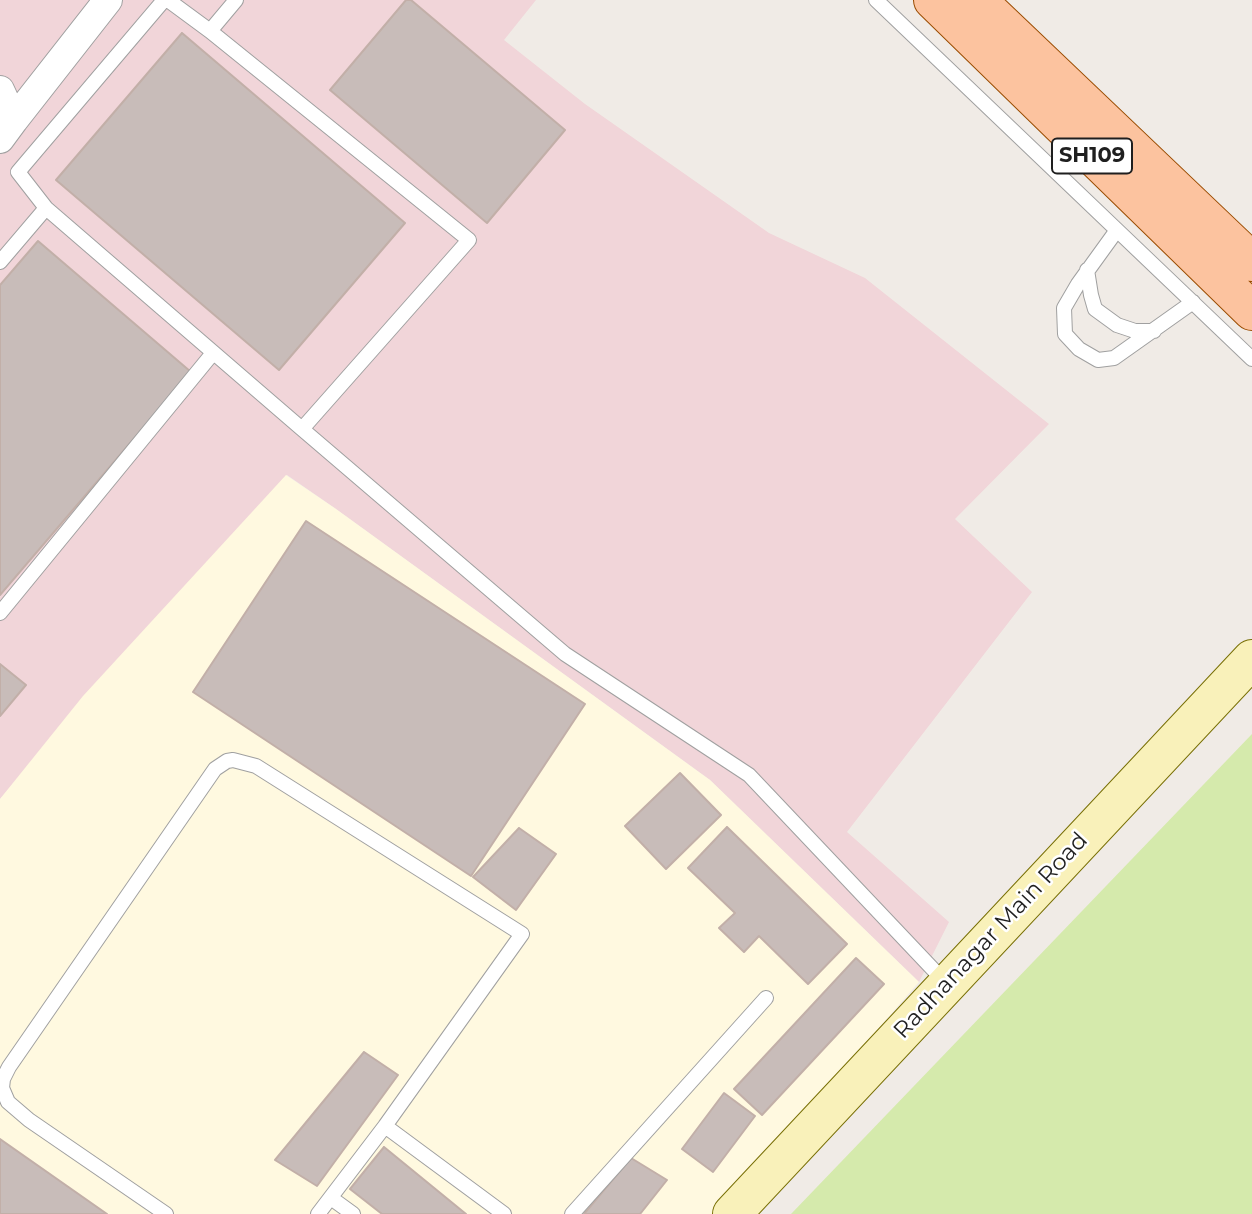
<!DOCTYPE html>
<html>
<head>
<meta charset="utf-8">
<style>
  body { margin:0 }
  canvas { display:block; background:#f0ebe6 }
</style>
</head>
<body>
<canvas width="1252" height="1214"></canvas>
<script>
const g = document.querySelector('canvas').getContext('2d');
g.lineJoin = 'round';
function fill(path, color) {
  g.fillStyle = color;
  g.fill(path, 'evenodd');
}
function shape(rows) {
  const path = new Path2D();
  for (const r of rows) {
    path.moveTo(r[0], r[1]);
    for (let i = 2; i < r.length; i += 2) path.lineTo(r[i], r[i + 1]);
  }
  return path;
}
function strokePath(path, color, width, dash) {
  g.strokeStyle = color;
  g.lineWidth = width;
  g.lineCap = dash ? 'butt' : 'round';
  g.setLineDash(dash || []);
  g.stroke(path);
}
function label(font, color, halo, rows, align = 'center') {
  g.font = font + ' Montserrat,sans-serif';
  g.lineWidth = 5;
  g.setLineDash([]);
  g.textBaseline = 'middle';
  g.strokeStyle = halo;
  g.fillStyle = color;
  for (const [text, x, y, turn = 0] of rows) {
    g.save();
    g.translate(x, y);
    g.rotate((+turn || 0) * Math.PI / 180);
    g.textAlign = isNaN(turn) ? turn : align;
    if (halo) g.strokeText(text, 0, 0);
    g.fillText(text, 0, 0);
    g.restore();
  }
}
const commercial = shape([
  [0,0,536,0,504,40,585,104,769,233,865,278,1049,424,955,519,1032,592,847,832,949,922,919,982,710,780,336,509,287,475,0,799]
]);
const education = shape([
  [286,475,336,509,710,780,919,982,716,1214,0,1214,0,799,83,696]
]);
const grass = shape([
  [1252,734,1252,1214,791,1214]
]);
const building = shape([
  [406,0,411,0,565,130,487,223,330,90,406,0],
  [182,33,405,223,279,370,56,180,182,33],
  [38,241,191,372,0,595,0,285,38,241],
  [306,521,585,704,471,876,193,692,306,521],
  [0,664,26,685,0,716,0,664],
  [680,773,721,815,666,869,625,826,680,773],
  [727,827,847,944,808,984,759,936,744,952,719,928,735,913,688,868,727,827],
  [519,828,556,854,516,910,473,877,519,828],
  [856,958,884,984,762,1115,734,1089,856,958],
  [364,1052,398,1075,317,1186,275,1160,364,1052],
  [724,1093,755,1116,713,1172,682,1149,724,1093],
  [0,1139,107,1214,0,1214,0,1139],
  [384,1147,466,1214,382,1214,350,1189,384,1147],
  [631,1158,667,1180,640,1214,584,1214,631,1158]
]);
const lane = shape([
  [164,0,18,172,46,208,302,429,469,240,210,31,168,0],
  [876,0,1252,359],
  [210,31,236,0],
  [1117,230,1078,284,1064,308,1065,334,1079,349,1098,360,1114,358,1193,302],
  [0,262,46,208],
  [1087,270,1091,295,1095,309,1117,325,1135,331,1154,331],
  [302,429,565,654,749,775,946,983],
  [0,613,213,353],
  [385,1126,504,1214],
  [331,1198,353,1214],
  [166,1214,29,1120,8,1102,2,1088,3,1079,9,1067,215,769,227,761,233,760,256,766,522,934,385,1126,318,1214],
  [572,1214,766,998]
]);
const street = shape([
  [0,90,14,120,0,139],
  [14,120,108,0]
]);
const secondary = shape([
  [732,1214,1252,659]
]);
const primary = shape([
  [933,0,1252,311],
  [977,0,1252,262]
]);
const shields = [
  [1092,156,80]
];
const shieldNames = [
  ["SH109",1092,156]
];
const streetNames = [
  ["Radhanagar Main Road",991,936,-47]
];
fill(commercial, '#f1d5d9');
fill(education, '#fff9e0');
fill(grass, '#d5eaac');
fill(building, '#c8bcb9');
strokePath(building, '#c2afa8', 2);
strokePath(lane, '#a0a0a0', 16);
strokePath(street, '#a0a0a0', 30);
strokePath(secondary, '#786f05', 40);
strokePath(primary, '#9a4c00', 40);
strokePath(lane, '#fff', 14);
strokePath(street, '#fff', 28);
strokePath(secondary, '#f9f1ba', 38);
strokePath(primary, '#fcc39f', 38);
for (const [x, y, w] of shields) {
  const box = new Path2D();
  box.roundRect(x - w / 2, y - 17.5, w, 35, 5);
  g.fillStyle = '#fff';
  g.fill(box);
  strokePath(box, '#1f1f1f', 2);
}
label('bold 21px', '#1f1f1f', null, shieldNames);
label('23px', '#1f1f1f', '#fff', streetNames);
</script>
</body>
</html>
